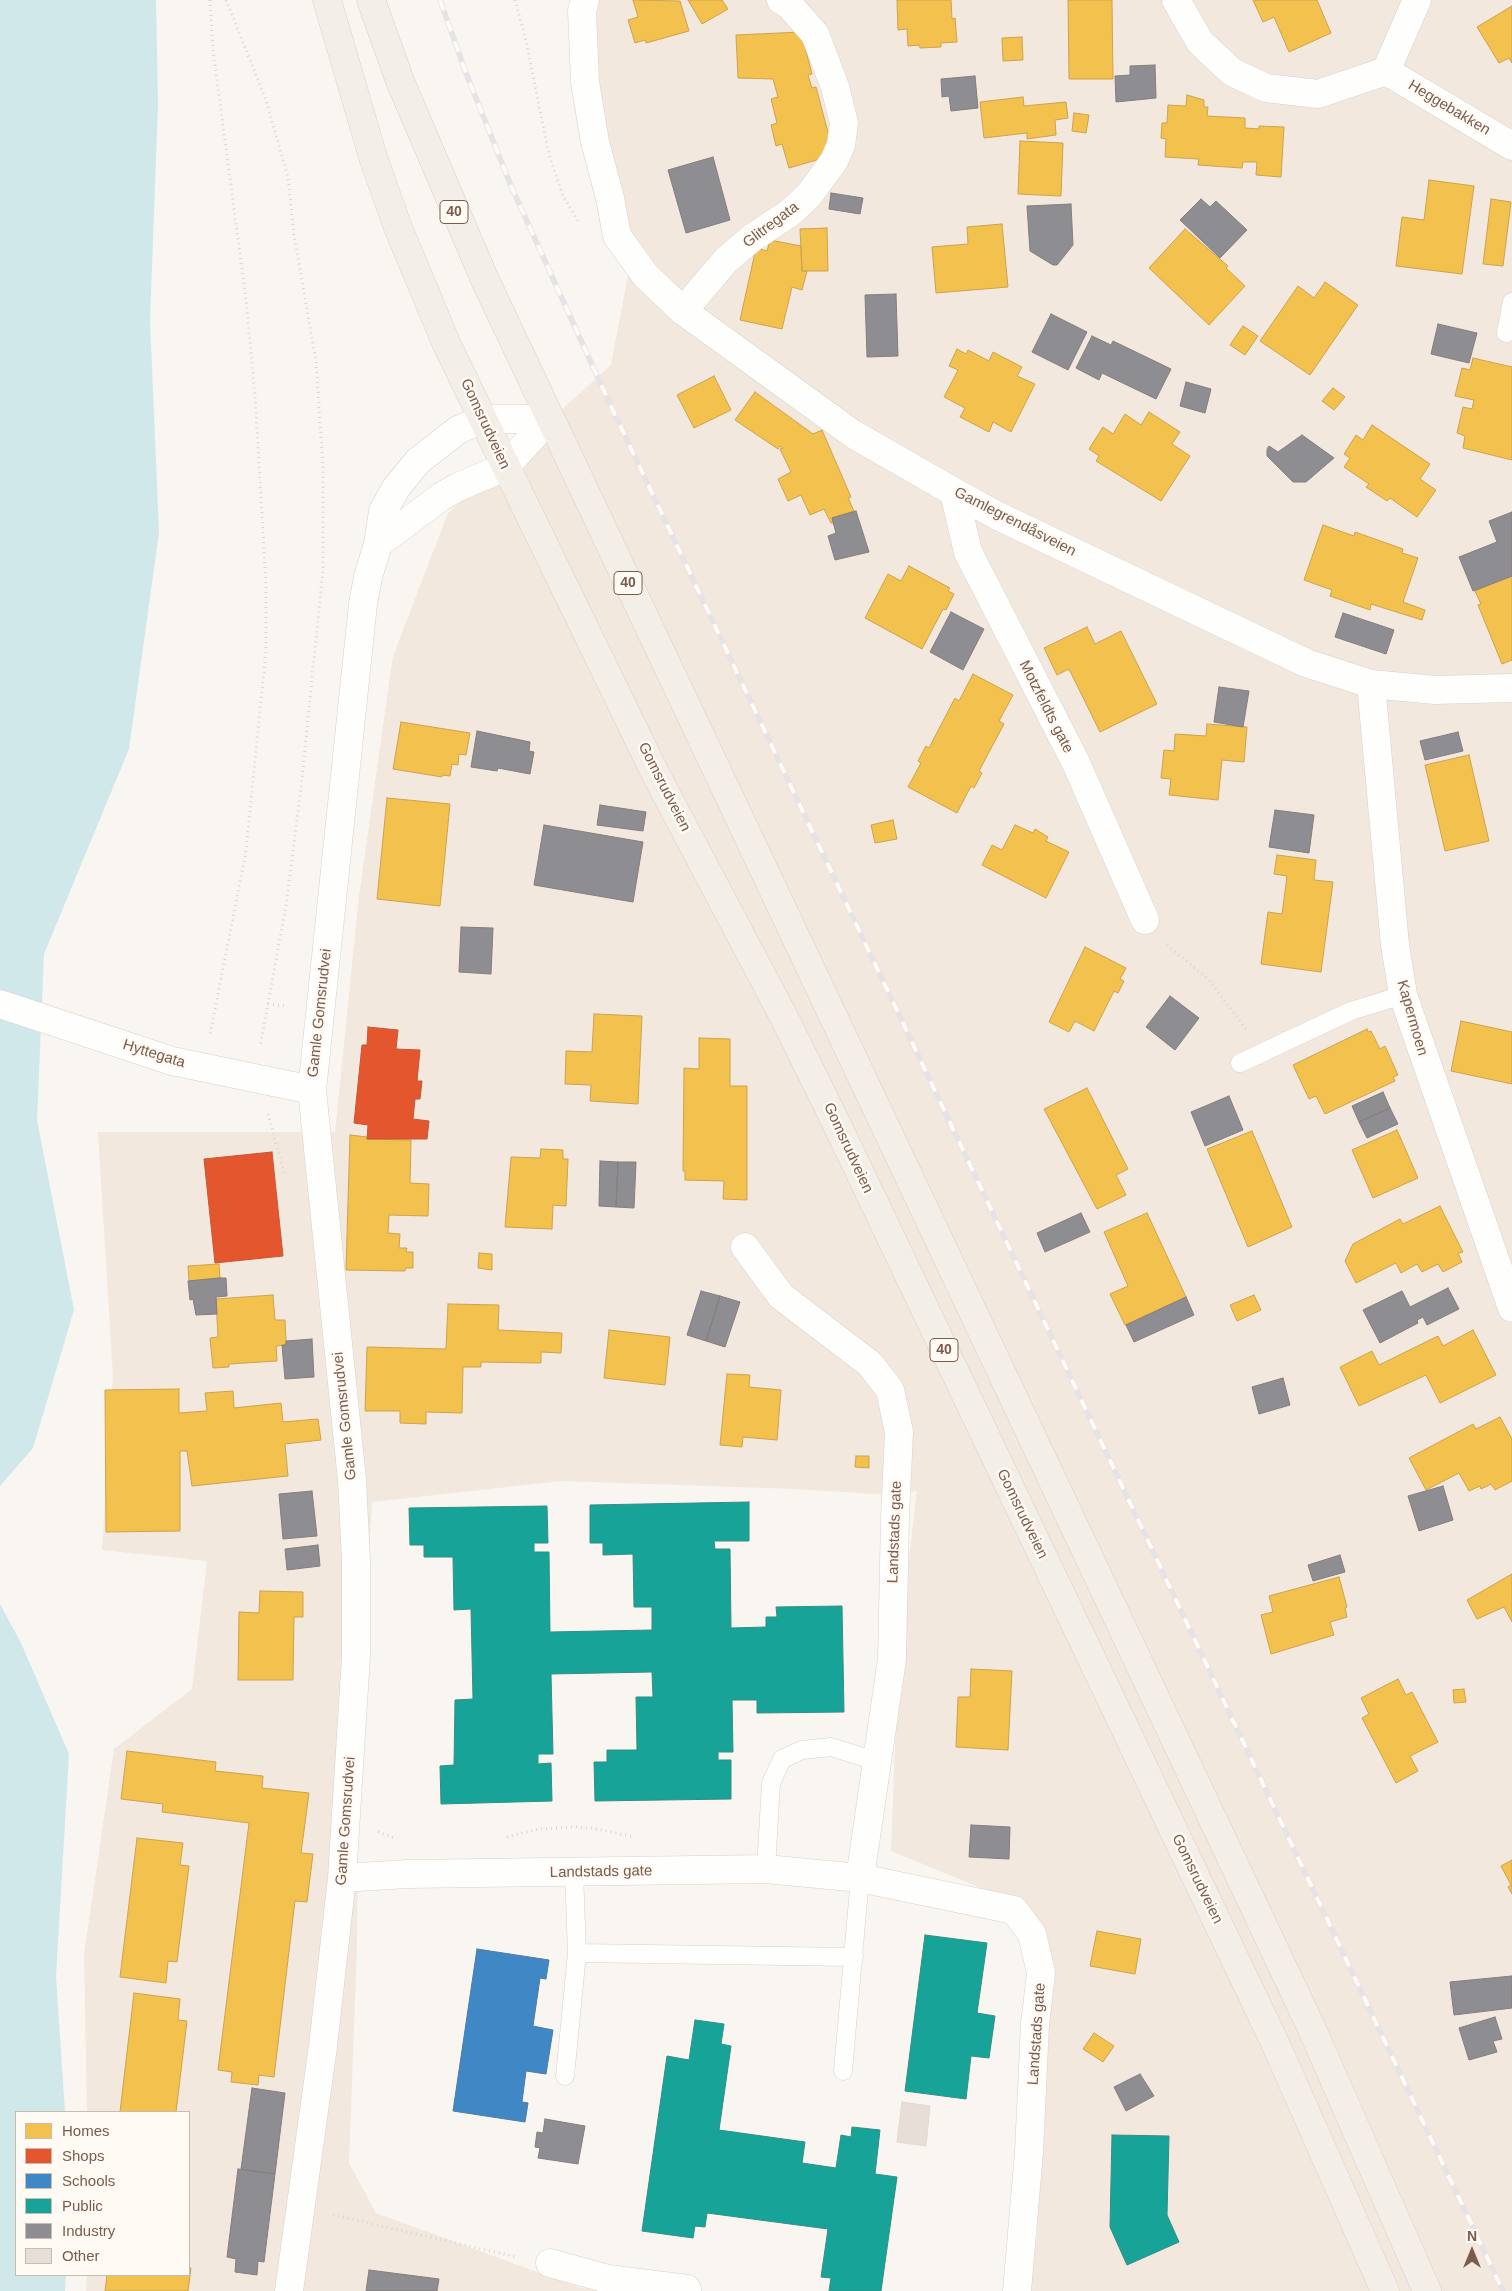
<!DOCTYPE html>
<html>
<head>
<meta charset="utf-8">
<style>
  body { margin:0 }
  #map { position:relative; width:1512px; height:2291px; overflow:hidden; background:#f9f5f0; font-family:Arial,sans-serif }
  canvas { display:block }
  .legend { position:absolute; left:15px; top:2111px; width:175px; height:165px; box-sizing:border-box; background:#fffaf3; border:1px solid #cabbb1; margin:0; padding:6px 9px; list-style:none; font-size:15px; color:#7a5c4d }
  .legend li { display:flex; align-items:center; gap:10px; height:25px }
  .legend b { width:25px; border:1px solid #cabbb1 }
  .north { position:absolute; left:1447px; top:2226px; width:50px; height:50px; -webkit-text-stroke:4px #fffaf3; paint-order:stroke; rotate:0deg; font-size:14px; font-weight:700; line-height:20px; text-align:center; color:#7a5c4d }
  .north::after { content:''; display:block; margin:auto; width:18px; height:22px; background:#7a5c4d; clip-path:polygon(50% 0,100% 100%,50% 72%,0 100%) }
</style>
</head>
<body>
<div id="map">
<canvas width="1512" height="2291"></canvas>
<ul class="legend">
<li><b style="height:14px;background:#f2c14e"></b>Homes</li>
<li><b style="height:14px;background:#e4572e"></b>Shops</li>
<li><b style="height:14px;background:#3f88c5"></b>Schools</li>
<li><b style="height:14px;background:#17a398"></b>Public</li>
<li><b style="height:14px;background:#8d8d92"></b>Industry</li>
<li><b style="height:14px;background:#e6ded7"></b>Other</li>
</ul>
<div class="north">N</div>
</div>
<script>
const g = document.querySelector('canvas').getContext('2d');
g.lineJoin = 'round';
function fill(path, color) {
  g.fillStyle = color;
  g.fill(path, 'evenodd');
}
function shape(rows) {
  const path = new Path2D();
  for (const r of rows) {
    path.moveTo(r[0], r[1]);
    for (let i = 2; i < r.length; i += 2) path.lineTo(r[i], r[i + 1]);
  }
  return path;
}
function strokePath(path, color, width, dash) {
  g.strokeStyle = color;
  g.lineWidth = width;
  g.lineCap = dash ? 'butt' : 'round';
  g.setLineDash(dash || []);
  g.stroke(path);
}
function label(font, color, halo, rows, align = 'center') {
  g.font = font + ' Arial,sans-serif';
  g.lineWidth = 5;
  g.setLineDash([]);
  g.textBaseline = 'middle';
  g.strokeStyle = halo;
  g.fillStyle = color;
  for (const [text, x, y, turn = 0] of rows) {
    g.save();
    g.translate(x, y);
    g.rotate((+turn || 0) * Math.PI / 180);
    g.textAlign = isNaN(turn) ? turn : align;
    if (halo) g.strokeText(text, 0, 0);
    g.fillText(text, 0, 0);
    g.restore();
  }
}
const residential = shape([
  [572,0,1512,0,1512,2291,1026,2291,1037,2236,1039,2020,1018,1903,891,1851,899,1640,917,1491,889,1495,795,1489,561,1481,372,1502,359,1724,357,1946,349,2163,376,2213,581,2288,637,2291,86,2291,87,2275,189,2275,189,2112,87,2112,84,1955,114,1749,192,1689,207,1561,102,1550,113,1377,98,1132,335,1132,359,896,393,656,448,513,611,365,629,270]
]);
const water = shape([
  [0,0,156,0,158,104,150,321,159,532,129,749,44,954,37,1120,74,1310,33,1448,0,1486],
  [0,1604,21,1643,69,1754,56,1976,65,2112,16,2112,16,2275,66,2275,65,2291,0,2291]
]);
const homes = shape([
  [633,0,680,1,689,31,646,43,645,40,635,43,628,20,638,17,633,0],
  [688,0,722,0,728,9,702,24,688,0],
  [897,0,951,0,952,19,955,18,957,42,941,43,941,47,920,48,919,45,908,46,907,29,898,30,897,0],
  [1068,0,1112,0,1113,79,1069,79,1068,0],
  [1253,0,1317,0,1331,33,1289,52,1274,17,1263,22,1253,0],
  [1512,6,1512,63,1509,58,1499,63,1477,27,1512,6],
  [801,32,812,74,808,75,812,88,816,87,834,155,789,168,782,144,776,146,771,125,777,123,771,99,778,97,773,79,738,78,736,35,801,32],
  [1022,37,1023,60,1003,61,1002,38,1022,37],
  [1187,95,1204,100,1204,107,1208,107,1207,116,1245,118,1245,128,1259,129,1259,126,1284,127,1281,177,1256,175,1257,162,1243,162,1242,168,1198,165,1199,159,1165,157,1166,139,1161,138,1162,123,1167,123,1168,105,1186,106,1187,95],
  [1023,97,1024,106,1066,102,1068,118,1055,120,1056,135,1027,139,1027,133,984,138,980,102,1023,97],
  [1074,113,1089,115,1086,133,1072,131,1074,113],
  [1020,141,1063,143,1061,196,1018,194,1020,141],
  [1429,180,1474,186,1462,274,1396,266,1402,217,1424,220,1429,180],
  [1491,199,1511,202,1503,266,1483,264,1491,199],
  [1002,224,1008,287,936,293,932,247,968,244,967,227,1002,224],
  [827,228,828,271,802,271,800,229,827,228],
  [1185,229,1228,266,1226,268,1245,286,1209,325,1149,268,1185,229],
  [770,240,801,246,802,271,807,271,802,290,792,287,782,329,740,320,756,248,767,251,770,240],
  [1325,282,1358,305,1310,375,1260,341,1298,286,1314,298,1325,282],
  [1243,326,1258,336,1245,355,1230,345,1243,326],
  [957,349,966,354,968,350,989,361,993,352,1022,367,1017,376,1035,384,1011,432,993,422,989,432,960,417,965,408,944,397,958,370,949,366,957,349],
  [1473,358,1512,367,1512,460,1463,448,1465,436,1457,433,1463,407,1472,409,1474,400,1455,396,1462,368,1470,370,1473,358],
  [714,376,731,410,694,428,677,395,714,376],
  [1333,388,1345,397,1334,410,1322,401,1333,388],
  [755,392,813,434,822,430,851,497,848,498,854,511,832,518,833,523,831,523,824,509,810,515,801,495,788,501,778,479,791,472,780,449,783,448,780,446,778,449,735,420,755,392],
  [1149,412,1180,432,1172,444,1190,456,1161,501,1096,461,1099,456,1089,449,1103,427,1113,434,1125,414,1141,425,1149,412],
  [1372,425,1430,464,1420,479,1436,490,1417,517,1390,498,1387,501,1366,487,1369,484,1344,467,1350,458,1344,454,1356,435,1363,440,1372,425],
  [1323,525,1354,536,1355,532,1403,549,1402,553,1418,558,1403,602,1425,610,1422,620,1371,604,1370,610,1330,596,1332,590,1304,580,1323,525],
  [909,566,950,588,948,591,954,594,946,610,943,609,922,649,865,618,888,574,901,581,909,566],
  [1512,576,1512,660,1502,664,1478,605,1481,604,1475,591,1512,576],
  [1087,627,1095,644,1121,631,1157,704,1100,732,1069,669,1057,675,1044,648,1087,627],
  [973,674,1013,695,999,721,1004,724,979,771,982,773,974,788,971,786,957,813,908,787,921,763,918,761,926,746,929,748,955,698,959,701,973,674],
  [401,722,470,733,466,755,459,754,458,765,452,764,450,776,442,775,442,777,393,769,401,722],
  [1207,724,1247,727,1244,762,1222,760,1218,800,1169,795,1171,779,1161,778,1164,750,1174,751,1175,734,1206,736,1207,724],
  [1469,755,1489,841,1445,851,1425,765,1469,755],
  [387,798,450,804,440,906,377,899,387,798],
  [893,820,897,839,875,843,871,825,893,820],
  [1015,825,1033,833,1035,829,1048,837,1046,841,1069,852,1046,898,982,865,992,845,1002,850,1015,825],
  [1277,855,1316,860,1314,880,1333,882,1321,972,1261,964,1268,912,1282,914,1287,876,1274,874,1277,855],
  [1085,947,1126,968,1120,979,1124,981,1118,993,1114,991,1094,1031,1075,1021,1069,1032,1049,1022,1085,947],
  [594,1014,642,1016,638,1104,590,1101,591,1085,565,1084,566,1051,592,1052,594,1014],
  [1461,1021,1512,1032,1512,1084,1451,1071,1461,1021],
  [1367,1029,1368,1032,1371,1031,1380,1049,1385,1046,1398,1075,1393,1077,1395,1081,1325,1114,1316,1096,1309,1099,1293,1065,1367,1029],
  [699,1038,730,1039,730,1086,747,1086,747,1200,723,1199,724,1181,685,1180,685,1171,683,1171,684,1068,699,1069,699,1038],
  [1087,1088,1128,1169,1116,1175,1126,1195,1097,1209,1044,1109,1087,1088],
  [1397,1130,1418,1178,1373,1198,1352,1150,1397,1130],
  [1252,1131,1292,1227,1248,1247,1207,1149,1252,1131],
  [350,1135,367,1137,367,1139,411,1140,410,1183,429,1184,428,1216,389,1215,388,1233,400,1234,399,1248,407,1248,406,1252,413,1252,413,1268,406,1268,405,1271,346,1270,350,1135],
  [541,1149,563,1150,563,1159,568,1159,566,1206,553,1205,552,1229,505,1227,511,1157,540,1158,541,1149],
  [1440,1206,1463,1252,1458,1253,1462,1262,1443,1272,1438,1264,1422,1272,1417,1264,1401,1273,1396,1263,1356,1283,1345,1261,1353,1244,1400,1219,1403,1224,1440,1206],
  [1147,1213,1186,1297,1125,1325,1110,1294,1128,1286,1104,1232,1147,1213],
  [479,1253,492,1254,492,1270,478,1268,479,1253],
  [219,1264,220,1278,189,1281,188,1266,219,1264],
  [273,1295,275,1320,285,1320,286,1341,286,1345,276,1346,277,1361,229,1364,229,1367,213,1368,210,1338,218,1337,216,1299,273,1295],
  [1254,1295,1261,1310,1237,1321,1230,1305,1254,1295],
  [448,1304,499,1305,498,1330,562,1333,561,1353,541,1352,541,1363,481,1362,481,1367,463,1367,462,1413,426,1412,426,1424,400,1423,400,1411,365,1411,367,1347,446,1349,448,1304],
  [609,1330,670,1337,665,1385,604,1378,609,1330],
  [1473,1330,1496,1375,1440,1403,1426,1375,1359,1406,1340,1367,1372,1351,1379,1365,1438,1336,1443,1346,1473,1330],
  [727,1374,750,1375,749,1387,781,1390,777,1440,743,1437,742,1447,720,1445,727,1374],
  [179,1389,179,1413,207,1411,205,1393,233,1391,234,1408,281,1403,283,1422,318,1419,321,1440,285,1444,288,1476,192,1486,187,1451,180,1451,180,1531,106,1532,105,1390,179,1389],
  [1500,1417,1512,1439,1512,1481,1495,1490,1491,1484,1481,1489,1480,1486,1469,1491,1459,1473,1426,1490,1409,1458,1473,1424,1476,1429,1500,1417],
  [856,1456,869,1456,869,1468,855,1467,856,1456],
  [1512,1574,1512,1622,1504,1607,1477,1619,1467,1600,1512,1574],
  [1339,1577,1347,1607,1345,1608,1347,1617,1330,1622,1334,1635,1271,1654,1261,1615,1273,1612,1269,1596,1339,1577],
  [260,1591,303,1592,303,1617,294,1617,293,1680,238,1680,239,1612,259,1613,260,1591],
  [971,1669,1012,1671,1008,1750,956,1747,958,1697,970,1697,971,1669],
  [1398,1679,1406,1695,1412,1692,1438,1742,1410,1756,1418,1771,1396,1783,1362,1718,1369,1714,1361,1698,1398,1679],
  [1464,1689,1466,1702,1454,1703,1453,1690,1464,1689],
  [127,1751,216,1762,215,1771,263,1776,262,1788,309,1793,301,1853,313,1854,307,1902,295,1901,274,2077,259,2075,258,2085,231,2082,232,2072,218,2070,249,1823,162,1812,163,1804,121,1799,127,1751],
  [137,1838,183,1843,180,1865,189,1866,177,1962,168,1961,166,1983,120,1977,137,1838],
  [1512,1860,1512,1894,1508,1887,1511,1885,1501,1866,1512,1860],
  [1097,1931,1141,1939,1135,1974,1090,1966,1097,1931],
  [134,1993,180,1999,178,2020,187,2021,176,2112,120,2112,134,1993],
  [1094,2033,1114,2046,1103,2062,1083,2049,1094,2033],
  [189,2268,191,2268,188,2291,105,2291,107,2275,189,2275,189,2268]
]);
const shops = shape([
  [368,1027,398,1030,396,1049,420,1050,417,1081,422,1081,420,1099,415,1099,413,1119,429,1121,427,1139,367,1139,368,1125,354,1123,362,1045,367,1045,368,1027],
  [272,1152,283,1256,215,1263,204,1159,272,1152]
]);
const schools = shape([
  [477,1949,549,1960,546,1979,540,1978,533,2026,553,2030,546,2074,526,2071,522,2102,528,2103,525,2122,453,2111,477,1949]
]);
const public = shape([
  [749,1502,749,1541,714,1541,715,1549,730,1549,731,1628,766,1627,766,1617,777,1617,776,1607,842,1606,844,1712,757,1713,757,1700,732,1700,733,1752,718,1752,718,1760,731,1760,731,1799,595,1801,594,1762,607,1762,607,1750,637,1750,636,1697,653,1697,652,1672,551,1674,553,1754,538,1754,538,1764,551,1763,552,1801,441,1804,440,1766,454,1765,455,1700,473,1699,471,1609,454,1610,453,1557,424,1557,424,1545,410,1545,409,1508,547,1506,548,1543,534,1543,534,1552,549,1552,550,1632,652,1630,652,1607,634,1607,633,1554,603,1555,603,1543,590,1543,590,1505,749,1502],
  [925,1935,987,1943,977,2013,995,2016,989,2058,971,2056,966,2099,905,2091,925,1935],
  [695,2020,724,2024,721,2044,731,2046,719,2130,805,2142,802,2163,836,2168,841,2135,851,2137,852,2127,880,2130,875,2174,897,2177,881,2291,829,2291,831,2278,821,2277,828,2229,707,2213,705,2227,695,2226,693,2238,642,2231,667,2056,689,2060,695,2020],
  [1112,2135,1169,2136,1167,2215,1179,2242,1127,2265,1110,2227,1112,2135]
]);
const industry = shape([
  [1155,65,1156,98,1116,102,1115,76,1130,75,1130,66,1155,65],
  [975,76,978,108,951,111,949,96,942,97,941,79,975,76],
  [713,157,730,220,686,233,668,170,713,157],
  [831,193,863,198,860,214,829,209,831,193],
  [1201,199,1210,207,1216,201,1247,230,1220,258,1180,220,1201,199],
  [1071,204,1073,245,1057,265,1053,265,1030,251,1027,206,1071,204],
  [896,294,898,356,867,357,865,295,896,294],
  [1051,314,1087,332,1068,370,1032,352,1051,314],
  [1438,324,1477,333,1469,363,1431,354,1438,324],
  [1092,336,1111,345,1113,341,1171,369,1156,399,1102,373,1099,380,1076,368,1092,336],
  [1186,382,1211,389,1205,413,1180,406,1186,382],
  [1302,435,1334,458,1306,482,1293,482,1267,456,1267,449,1269,446,1278,452,1302,435],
  [856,511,869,552,835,560,828,536,836,533,832,518,856,511],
  [1512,512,1512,576,1473,591,1459,557,1497,542,1489,521,1512,512],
  [951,612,984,629,963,670,930,652,951,612],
  [1343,613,1394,630,1386,654,1335,637,1343,613],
  [1219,687,1249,691,1243,727,1214,722,1219,687],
  [477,731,530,742,529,751,534,752,530,774,498,768,497,771,471,767,477,731],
  [1458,732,1463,751,1425,760,1420,741,1458,732],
  [600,805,646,812,643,831,597,825,600,805],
  [1275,810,1314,815,1309,853,1269,847,1275,810],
  [544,825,643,842,633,902,534,885,544,825],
  [461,927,493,928,491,974,459,972,461,927],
  [1170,996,1199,1018,1175,1050,1146,1027,1170,996],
  [1383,1092,1390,1108,1359,1122,1352,1106,1383,1092],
  [1229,1096,1243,1130,1205,1146,1191,1112,1229,1096],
  [1390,1108,1398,1124,1367,1138,1359,1122,1390,1108],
  [600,1161,618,1162,616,1207,599,1206,600,1161],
  [618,1162,636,1162,634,1208,616,1207,618,1162],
  [1081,1213,1090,1232,1045,1252,1037,1233,1081,1213],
  [220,1278,226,1278,227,1296,216,1297,217,1314,196,1315,193,1299,190,1300,188,1281,220,1278],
  [1448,1288,1459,1309,1427,1325,1423,1317,1417,1320,1418,1323,1380,1343,1363,1310,1402,1291,1410,1307,1448,1288],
  [701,1291,720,1296,706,1341,687,1335,701,1291],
  [720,1296,740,1302,725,1347,706,1341,720,1296],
  [1186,1297,1194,1315,1134,1342,1126,1325,1186,1297],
  [312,1339,314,1377,285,1379,282,1345,286,1345,286,1341,312,1339],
  [1283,1378,1290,1405,1259,1414,1252,1387,1283,1378],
  [1443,1486,1453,1520,1419,1531,1408,1496,1443,1486],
  [312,1491,317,1536,283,1539,279,1494,312,1491],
  [318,1545,320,1566,287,1570,285,1549,318,1545],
  [1340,1555,1345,1572,1313,1581,1308,1565,1340,1555],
  [971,1825,1010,1827,1009,1859,969,1857,971,1825],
  [1512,1976,1512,2008,1454,2015,1450,1982,1512,1976],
  [1495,2017,1502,2039,1493,2041,1497,2052,1469,2060,1459,2028,1495,2017],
  [1140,2074,1154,2096,1126,2111,1114,2087,1140,2074],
  [252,2088,285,2093,275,2174,241,2169,252,2088],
  [545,2119,585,2126,578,2164,538,2158,540,2148,535,2147,537,2132,543,2133,545,2119],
  [238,2169,275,2174,264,2262,258,2261,257,2275,235,2272,236,2259,227,2257,238,2169],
  [369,2270,439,2279,437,2291,366,2291,369,2270]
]);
const building = shape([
  [902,2102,930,2106,926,2146,897,2142,902,2102]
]);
const path = shape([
  [210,0,213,50,246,299,255,396,266,584,266,650,246,851,210,1035],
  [226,0,266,100,288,177,294,234,316,362,323,466,323,570,301,788,286,906,260,1047],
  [515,0,526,41,549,155,563,196,578,221],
  [1167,945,1209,980,1246,1029],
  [268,1004,287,1006],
  [268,1114,285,1176],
  [378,1832,397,1839],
  [507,1837,539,1829,575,1827,591,1828,631,1836],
  [333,2215,517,2257]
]);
const lane = shape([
  [1506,333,1512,302],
  [1240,1063,1351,1011,1403,995],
  [766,1869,771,1783,782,1759,802,1750,831,1747,879,1762],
  [577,1953,854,1957],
  [843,2071,860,1878],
  [565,2076,577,1953,574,1872]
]);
const street = shape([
  [585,0,582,11,585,82,595,142,610,198,617,236,646,276,683,311,853,434,954,492,998,516,1306,663,1371,684,1435,690,1512,688],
  [1176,0,1200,42,1232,72,1266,88,1318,94,1386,71,1417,0],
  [1386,71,1512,146],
  [683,311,726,260,752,238,791,212,809,195,834,161,841,145,844,123,835,87,815,34,788,4,781,0],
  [954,492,968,552,1076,763,1145,920],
  [378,544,442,496,458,487,505,467,549,419],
  [1371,684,1395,945,1403,995,1512,1308],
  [0,1004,172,1061,312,1090],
  [745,1247,781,1296,870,1364,890,1390,899,1432,895,1518,892,1659,860,1878],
  [342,1878,407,1874,766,1869,860,1878,1014,1910,1032,1934,1041,1973,1035,2024,1029,2152,1017,2291],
  [550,2263,608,2279,687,2289],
  [289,2291,323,2046,342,1878,356,1656,356,1560,352,1480,312,1090,363,604,368,577,378,544,383,511,396,488,418,461,458,430,483,419,549,419]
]);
const primary = shape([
  [327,0,373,157,397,225,447,345,655,773,786,1021,841,1133,1276,2045,1385,2291],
  [371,0,400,81,485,280,1312,2029,1427,2291]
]);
const rail = shape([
  [440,0,466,73,511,186,609,402,1503,2291]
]);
const shields = [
  [454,212,28],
  [628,583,28],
  [944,1350,28]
];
const shieldNames = [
  ["40",454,212],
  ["40",628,583],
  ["40",944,1350]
];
const streetNames = [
  ["Heggebakken",1449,108,31],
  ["Glitregata",771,225,-37],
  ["Gomsrudveien",485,424,65],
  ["Gamlegrendåsveien",1015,522,27],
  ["Motzfeldts gate",1046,707,63],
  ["Gomsrudveien",664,787,63],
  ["Gamle Gomsrudvei",320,1013,-84],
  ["Kapermoen",1412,1018,74],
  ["Hyttegata",154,1054,17],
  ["Gomsrudveien",848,1148,65],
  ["Gamle Gomsrudvei",345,1416,-96],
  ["Gomsrudveien",1022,1514,64],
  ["Landstads gate",895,1532,-88],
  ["Gamle Gomsrudvei",346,1821,-86],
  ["Landstads gate",601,1872,-1],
  ["Gomsrudveien",1197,1879,64],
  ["Landstads gate",1037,2034,-86]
];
fill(residential, '#f2e8de');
fill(water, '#d0e8ea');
fill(homes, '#f2c14e');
strokePath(homes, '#cea34e', 1);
fill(shops, '#e4572e');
strokePath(shops, '#c45837', 1);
fill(schools, '#3f88c5');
strokePath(schools, '#517ba1', 1);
fill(public, '#17a398');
strokePath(public, '#358e82', 1);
fill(industry, '#8d8d92');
strokePath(industry, '#877e7d', 1);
fill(building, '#e6ded7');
strokePath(building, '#e2d8d2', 1);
strokePath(lane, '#d7d1cb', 19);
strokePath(street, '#d7d1cb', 29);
strokePath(primary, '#dad1cc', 29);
strokePath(path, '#dcd5d0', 3, [1, 4]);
strokePath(lane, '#fefefd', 18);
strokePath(street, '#fefefd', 28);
strokePath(primary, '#f3eee8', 28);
strokePath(rail, '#e6e3e7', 5.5);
strokePath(rail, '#fffaf3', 4, [11]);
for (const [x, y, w] of shields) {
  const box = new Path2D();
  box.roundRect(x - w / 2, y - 11.5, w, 23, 4);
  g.fillStyle = '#fffaf3';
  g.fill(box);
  strokePath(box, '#7a5c4d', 1);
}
label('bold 14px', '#7a5c4d', null, shieldNames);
label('15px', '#7a5c4d', '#fffaf3', streetNames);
</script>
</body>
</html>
